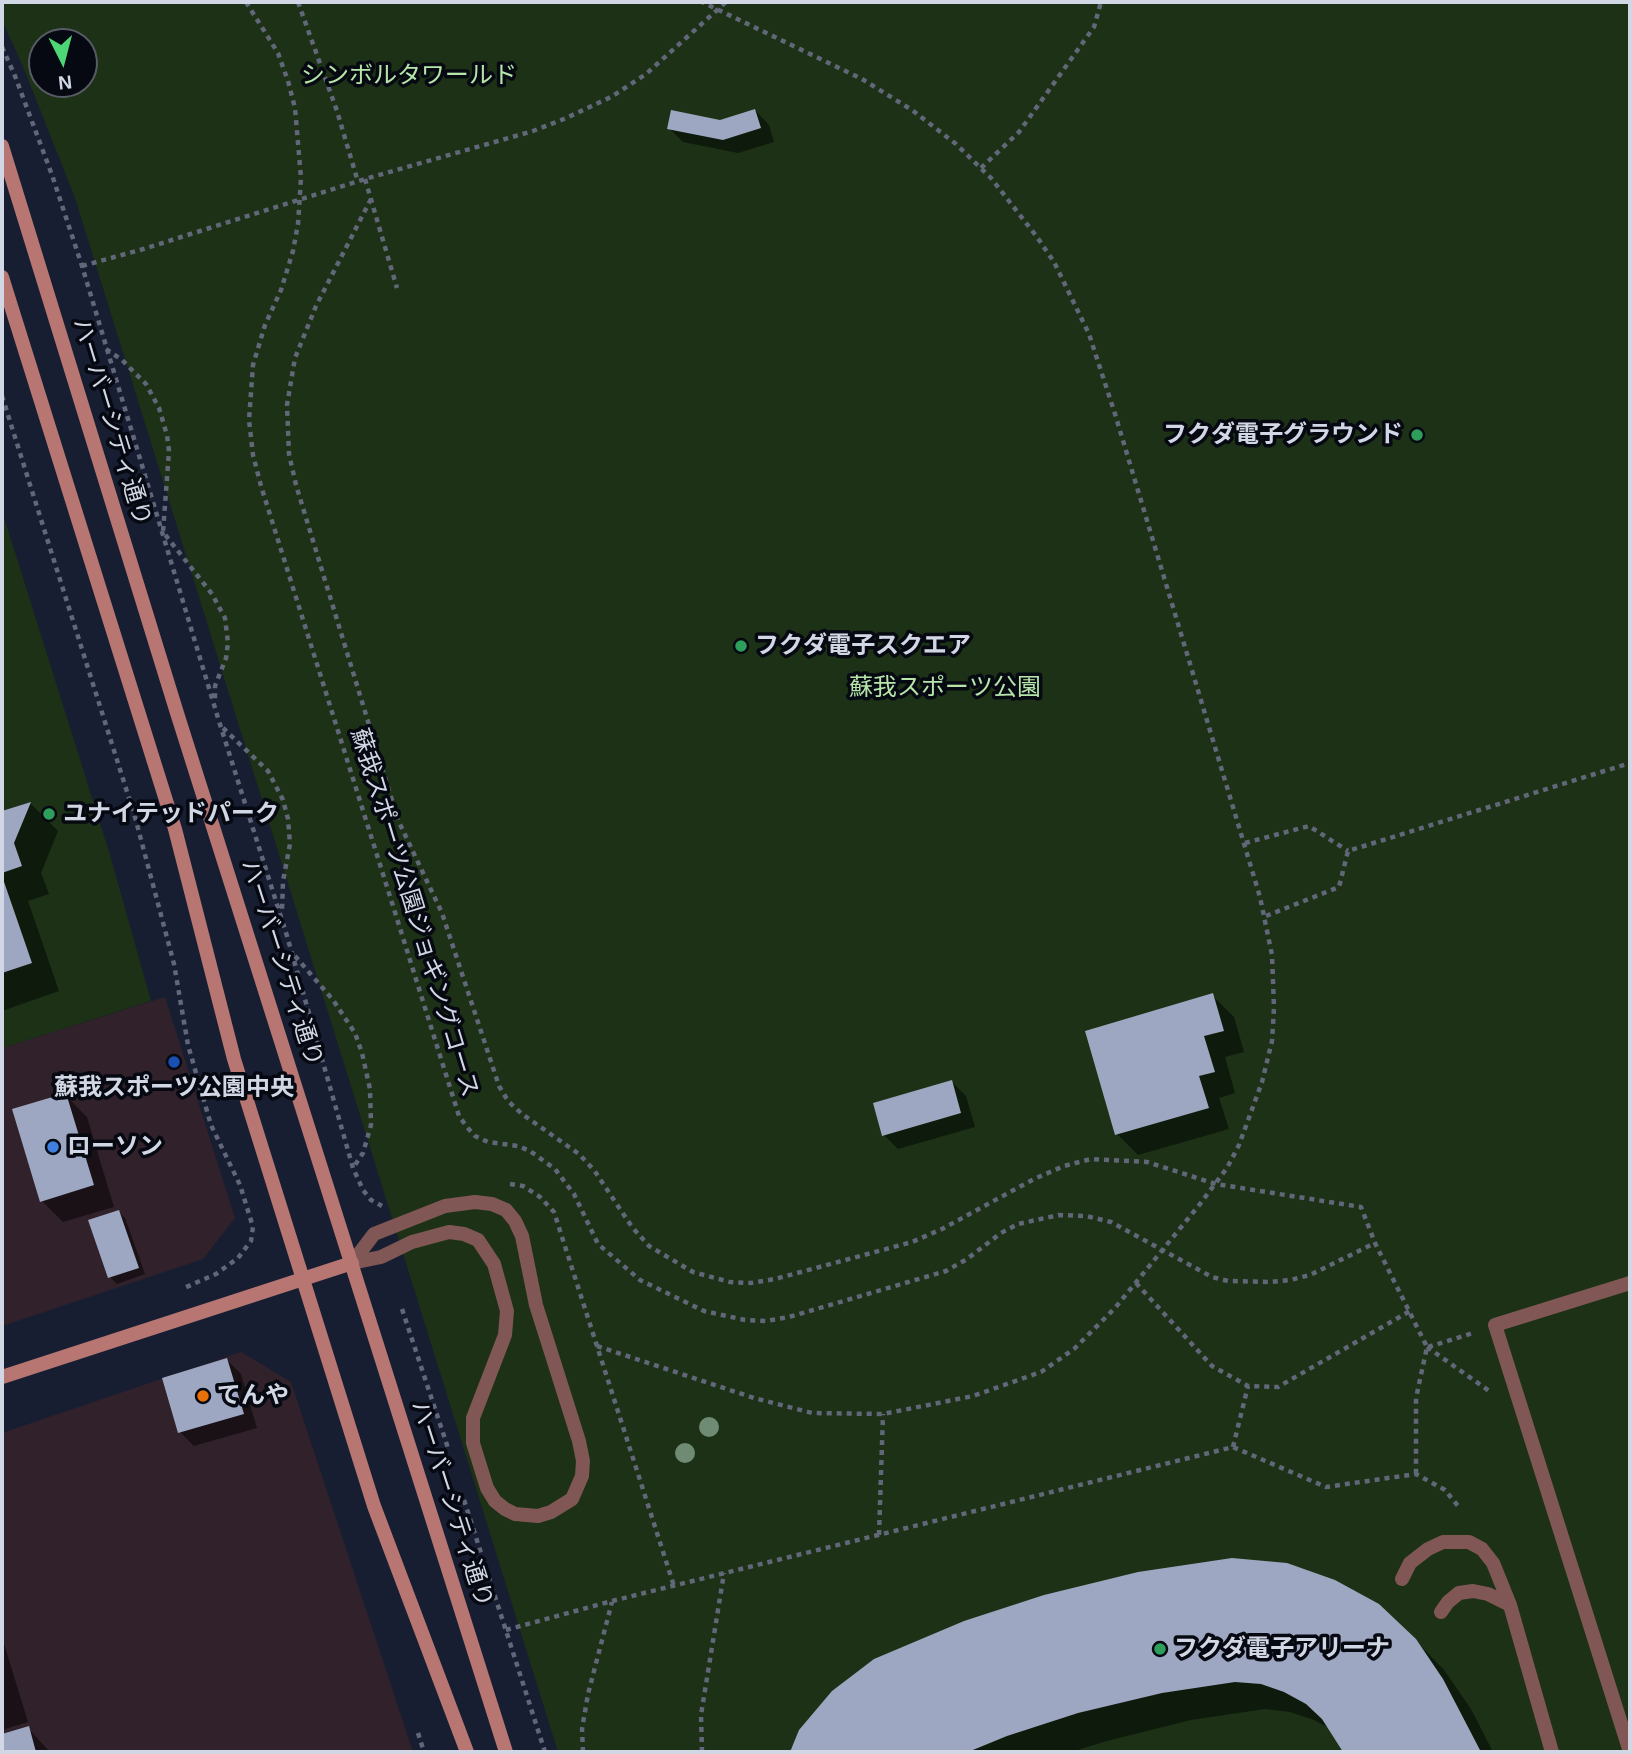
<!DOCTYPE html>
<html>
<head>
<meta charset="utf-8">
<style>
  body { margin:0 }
  #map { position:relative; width:1632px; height:1754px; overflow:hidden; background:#181e32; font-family:Helvetica,sans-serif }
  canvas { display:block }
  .frame { position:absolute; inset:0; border:4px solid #d1d7e4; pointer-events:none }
  .north { position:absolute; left:28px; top:28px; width:70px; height:70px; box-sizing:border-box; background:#060911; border:2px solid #575b65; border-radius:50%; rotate:174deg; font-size:19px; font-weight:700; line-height:28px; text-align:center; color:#d1d7e4 }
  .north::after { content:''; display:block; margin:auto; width:24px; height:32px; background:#4dd676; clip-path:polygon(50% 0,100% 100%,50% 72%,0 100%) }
</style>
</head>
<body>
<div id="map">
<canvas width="1632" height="1754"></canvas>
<div class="frame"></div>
<div class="north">N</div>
</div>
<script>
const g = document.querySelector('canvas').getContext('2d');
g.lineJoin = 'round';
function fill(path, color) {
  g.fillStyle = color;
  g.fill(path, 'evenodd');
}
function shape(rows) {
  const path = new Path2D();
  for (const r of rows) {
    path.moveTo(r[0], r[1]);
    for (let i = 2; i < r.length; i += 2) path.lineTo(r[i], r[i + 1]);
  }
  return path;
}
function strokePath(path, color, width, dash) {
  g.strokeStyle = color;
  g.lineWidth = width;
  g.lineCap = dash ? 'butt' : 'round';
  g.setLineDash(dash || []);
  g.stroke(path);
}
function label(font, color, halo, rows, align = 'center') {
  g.font = font + ' Helvetica,"Noto Sans JP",sans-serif';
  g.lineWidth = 7;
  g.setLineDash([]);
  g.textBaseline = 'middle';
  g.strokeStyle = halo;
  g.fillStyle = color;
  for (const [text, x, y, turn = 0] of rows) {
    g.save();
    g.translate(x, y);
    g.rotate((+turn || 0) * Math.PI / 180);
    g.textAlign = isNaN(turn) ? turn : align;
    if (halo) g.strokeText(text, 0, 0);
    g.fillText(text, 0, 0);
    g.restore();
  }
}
const commercial = shape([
  [165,997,235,1218,203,1259,2,1326,2,1048],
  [241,1352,291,1382,413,1752,2,1752,2,1433]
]);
const green = shape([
  [2,2,1630,2,1630,1752,558,1752,75,198,24,69,2,20],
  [42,42,84,42,84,84,42,84],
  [2,511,110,855,151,1001,2,1048]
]);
const shadow = shape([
  [755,110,769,125,774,142,738,153,683,142,669,128,720,122],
  [31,804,58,831,41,873,49,894,28,901,59,991,2,1011,2,813],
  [1212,995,1234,1017,1244,1052,1225,1057,1235,1093,1219,1098,1229,1129,1138,1155,1117,1134],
  [952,1082,966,1096,975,1127,898,1149,884,1135],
  [65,1095,87,1117,114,1207,63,1222,42,1201],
  [119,1212,125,1218,145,1274,117,1284,110,1277],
  [227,1360,241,1374,257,1428,194,1446,180,1432],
  [2,1637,28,1722,2,1730],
  [1415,1640,1444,1670,1471,1709,1493,1752,1345,1752,1331,1729,1314,1720,1290,1712,1265,1709,1191,1720,1107,1741,1071,1752,792,1752,801,1731],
  [28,1728,50,1752,2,1752,2,1735]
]);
const building = shape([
  [755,109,761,128,723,140,667,129,671,110,720,120],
  [31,802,14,843,22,866,2,873,2,811],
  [2,876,32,963,2,973],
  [1213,993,1224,1031,1204,1036,1215,1072,1199,1076,1209,1108,1115,1135,1085,1031],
  [952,1080,961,1113,882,1136,873,1103],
  [66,1093,94,1185,40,1202,12,1109],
  [119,1210,139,1268,108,1278,88,1220],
  [227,1358,244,1414,178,1433,162,1378],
  [1232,1558,1287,1563,1335,1580,1379,1604,1416,1639,1443,1679,1481,1752,1343,1752,1322,1719,1306,1704,1284,1692,1261,1684,1235,1682,1162,1693,1078,1713,1007,1736,968,1752,790,1752,799,1730,832,1691,874,1659,964,1621,1044,1595,1138,1572],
  [29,1726,36,1752,2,1752,2,1734]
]);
const path = shape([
  [246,2,278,53,288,81,295,108,301,178,298,224,293,251,281,290,265,325,253,365,249,420,253,455,261,486,459,1116,467,1127,475,1136,488,1142,518,1146,530,1151,555,1169,574,1194,598,1244,640,1280,704,1311,745,1320,766,1321,789,1317,946,1271,967,1259,1001,1233,1018,1224,1059,1215,1086,1216,1111,1222,1212,1277,1228,1281,1269,1282,1290,1280,1310,1275,1375,1243],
  [298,2,337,111,358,182],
  [2,47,15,76,52,175,82,266,218,718,287,936,353,1168,363,1190,371,1200,382,1206],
  [981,168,1019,132,1094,27,1101,2],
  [365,179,397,288],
  [371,199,316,306,295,358,287,405,289,454,296,485,398,820,442,913,499,1086,508,1101,522,1114,579,1154,594,1170,632,1227,649,1246,693,1272,730,1282,751,1283,775,1279,912,1242,942,1229,1034,1179,1064,1166,1091,1159,1147,1162,1216,1184,1361,1207,1375,1243,1427,1347,1416,1398,1416,1474],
  [82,266,140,250,365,179,533,131,564,119,611,97,646,74,726,2],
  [106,349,122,360,146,384,159,408,167,435,169,451,163,532,212,594,225,618,228,643,226,658,215,686,215,700],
  [2,396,135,817,174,964,188,1045,211,1125,240,1185,253,1227,251,1241,238,1258,216,1274,184,1288],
  [223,728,268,771,283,800,288,819,290,844,283,881,282,911],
  [1245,843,1309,826,1348,851],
  [1266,916,1339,887,1348,851,1630,763],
  [295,956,333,1000,355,1033,362,1053,370,1089,371,1125,363,1153,353,1168],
  [510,1184,523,1186,540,1197,554,1212,674,1586],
  [1136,1283,1212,1366,1248,1386,1278,1387,1410,1311],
  [402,1309,448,1448],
  [597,1346,754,1398,812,1413,883,1414,973,1396,1041,1372,1074,1349,1115,1308,1200,1204,1227,1168,1239,1145,1262,1082,1272,1041,1274,1008,1272,955,1260,897,1115,414,1089,334,1054,262,1037,237,991,178,956,144,912,110,862,79,702,2],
  [1427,1347,1492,1393],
  [1428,1347,1473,1333],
  [1233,1447,1248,1386],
  [464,1500,545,1752],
  [879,1535,883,1414],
  [506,1630,612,1601,1233,1447,1326,1487,1416,1474,1445,1490,1458,1506],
  [418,1733,424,1752],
  [583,1752,582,1729,588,1694,612,1602],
  [702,1752,701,1715,724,1573]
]);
const lane = shape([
  [475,1202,492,1204,506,1210,515,1221,522,1236,536,1305,579,1441,583,1461,582,1476,572,1499,551,1512,538,1516,515,1514,505,1509,495,1501,487,1488,473,1443,473,1418,505,1335,507,1311,494,1264,478,1240,464,1234,449,1232,412,1242,381,1257,352,1263,374,1234,445,1206,475,1202],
  [1630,1283,1495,1325,1630,1752],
  [1402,1579,1410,1563,1428,1549,1443,1542,1469,1542,1482,1549,1493,1563,1510,1605,1552,1752],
  [1441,1612,1448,1602,1459,1593,1473,1591,1488,1594,1510,1605]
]);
const secondary = shape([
  [2,146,177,713,506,1752],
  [2,277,175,829,234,1059,374,1506,467,1752],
  [2,1377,352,1263]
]);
const trees = [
  [709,1427],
  [685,1453]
];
const markers = [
  [1417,435,7,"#2e9e5b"],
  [741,646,7,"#2e9e5b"],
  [49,814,7,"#2e9e5b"],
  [174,1062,7,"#1a4fb4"],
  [53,1147,7,"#3f7fe0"],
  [203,1396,7,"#e8710a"],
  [1160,1649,7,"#2e9e5b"]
];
const parkNames = [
  ["シンボルタワールド",409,76],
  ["蘇我スポーツ公園",945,688]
];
const streetNames = [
  ["ハーバーシティ通り",111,422,73],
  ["蘇我スポーツ公園ジョギングコース",414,913,73],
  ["ハーバーシティ通り",281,963,72],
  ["ハーバーシティ通り",451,1504,72]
];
const poiNames = [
  ["フクダ電子グラウンド",1403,435,"right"],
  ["フクダ電子スクエア",755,646],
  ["ユナイテッドパーク",63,814],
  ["蘇我スポーツ公園中央",174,1088,"center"],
  ["ローソン",67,1147],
  ["てんや",217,1396],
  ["フクダ電子アリーナ",1174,1649]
];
fill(commercial, '#31212a');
fill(green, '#1c3116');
fill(shadow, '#0007');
fill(building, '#9ea7c1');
strokePath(path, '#616778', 4.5, [5, 5]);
strokePath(lane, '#805754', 14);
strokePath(secondary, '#b77672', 14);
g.fillStyle = '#6f8b74';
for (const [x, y] of trees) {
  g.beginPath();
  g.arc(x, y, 10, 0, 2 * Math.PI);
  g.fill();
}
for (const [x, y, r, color] of markers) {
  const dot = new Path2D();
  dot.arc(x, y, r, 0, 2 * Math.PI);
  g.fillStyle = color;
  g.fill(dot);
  strokePath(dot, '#060911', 2.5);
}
label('24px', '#b6e5aa', '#060911', parkNames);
label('24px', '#d1d7e4', '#060911', streetNames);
label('bold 24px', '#d1d7e4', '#060911', poiNames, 'left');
</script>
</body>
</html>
